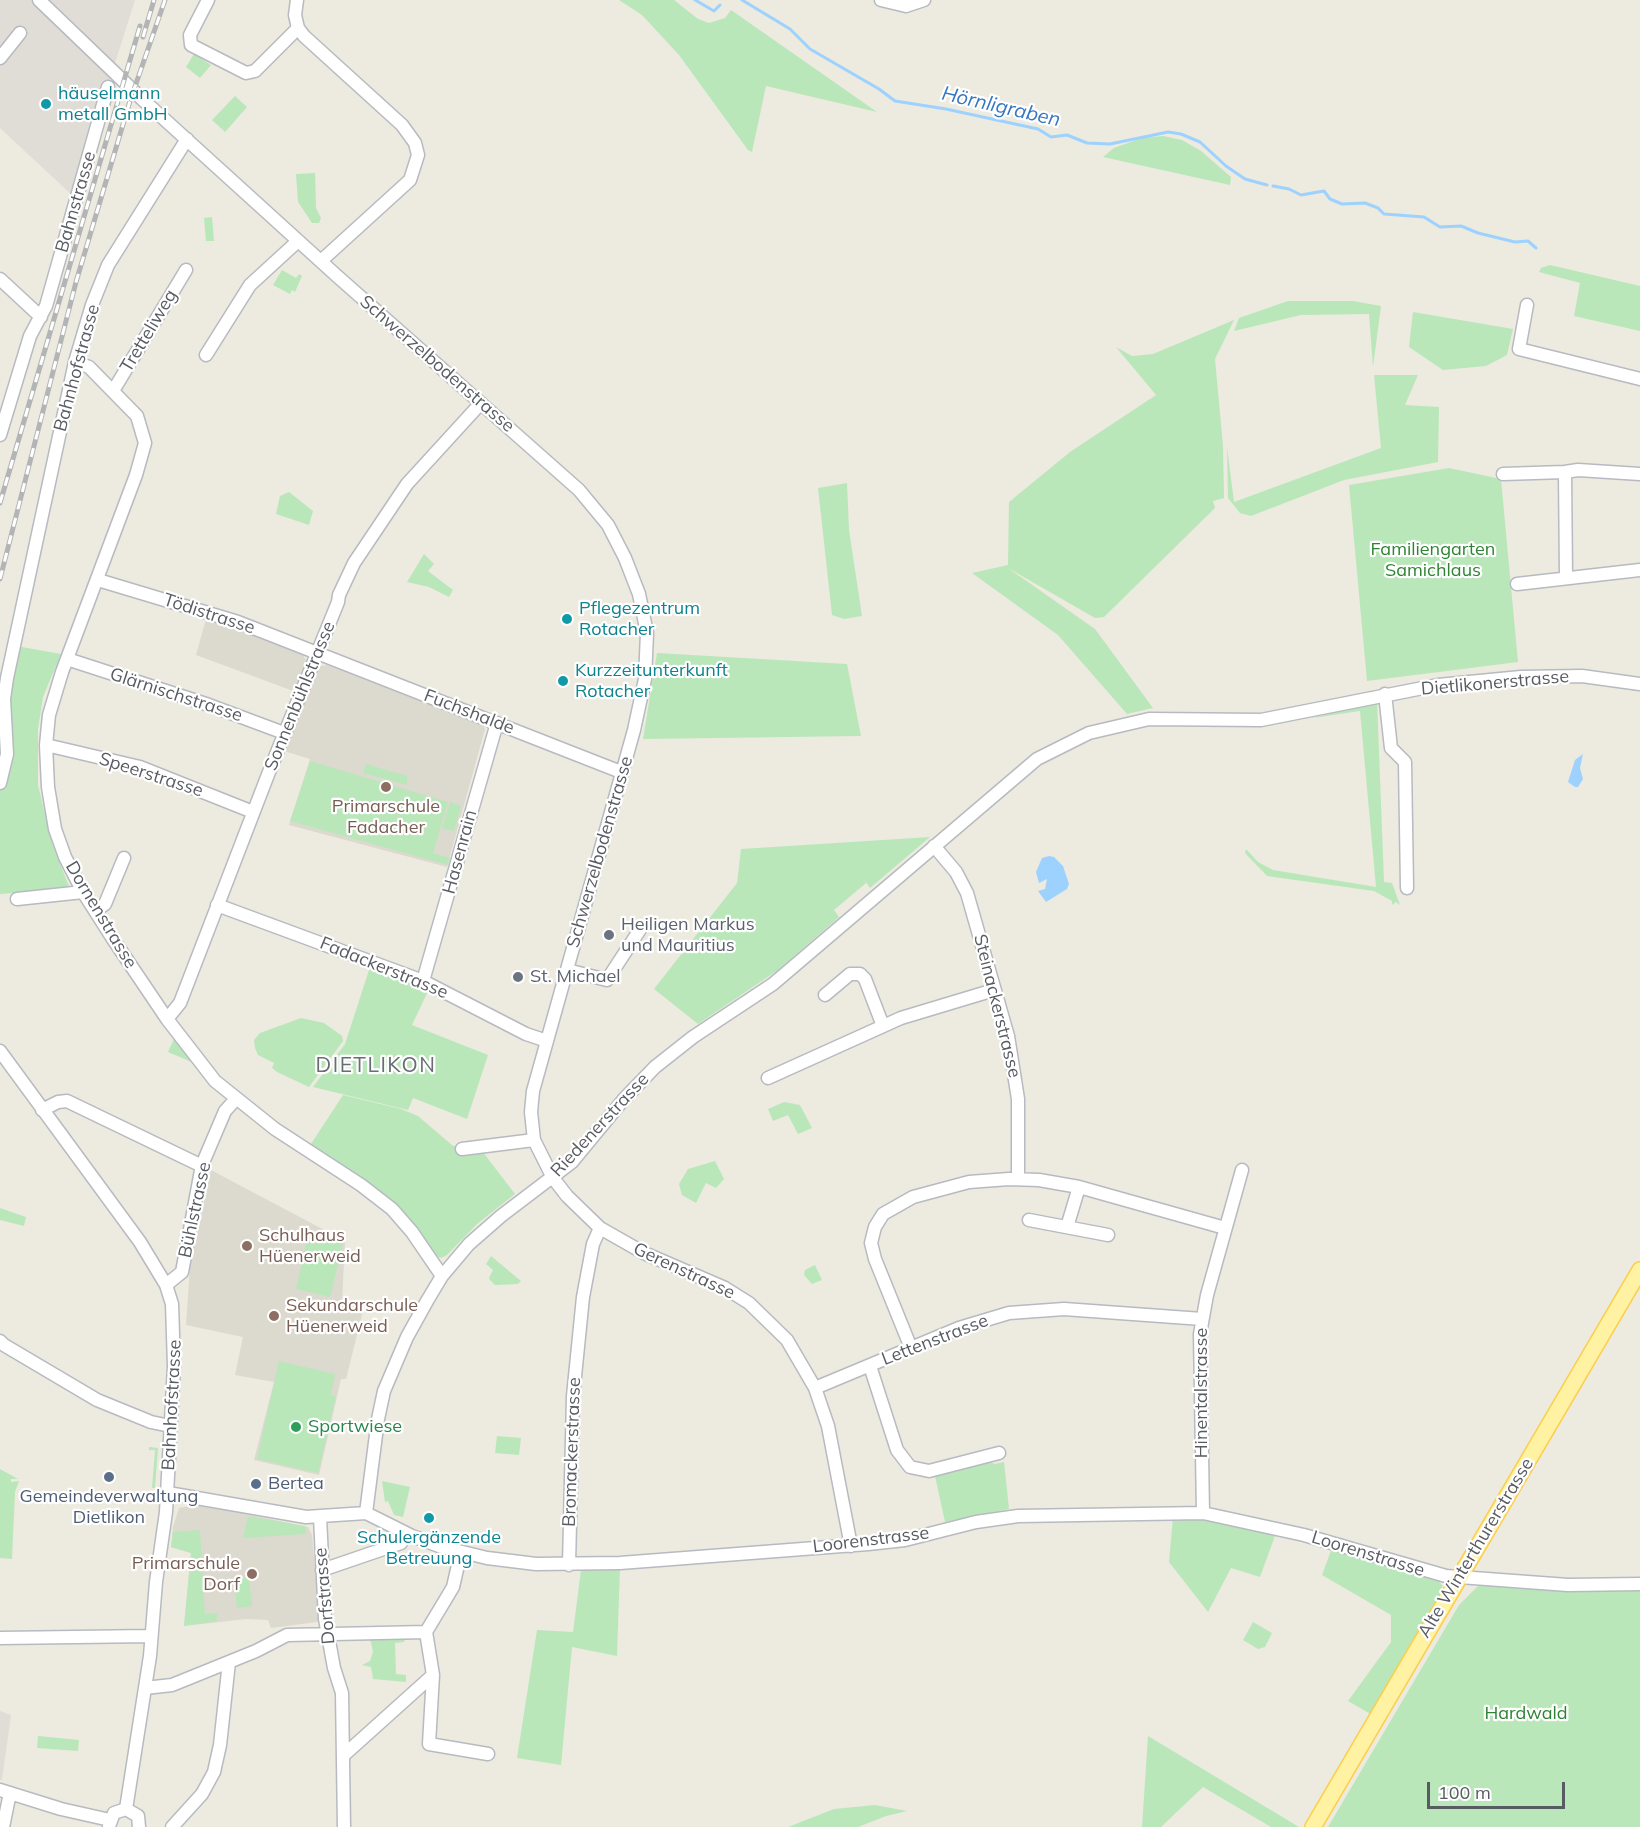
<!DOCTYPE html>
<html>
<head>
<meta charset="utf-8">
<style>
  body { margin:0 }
  #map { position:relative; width:1640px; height:1827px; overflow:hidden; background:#edeadf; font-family:Mulish,sans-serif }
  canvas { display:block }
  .scale { position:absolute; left:1427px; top:1782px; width:138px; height:27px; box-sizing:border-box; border:3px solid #585c62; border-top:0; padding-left:8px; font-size:18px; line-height:21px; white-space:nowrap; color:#585c62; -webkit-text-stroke:4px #fff; paint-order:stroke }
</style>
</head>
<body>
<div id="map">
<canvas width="1640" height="1827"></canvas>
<div class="scale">100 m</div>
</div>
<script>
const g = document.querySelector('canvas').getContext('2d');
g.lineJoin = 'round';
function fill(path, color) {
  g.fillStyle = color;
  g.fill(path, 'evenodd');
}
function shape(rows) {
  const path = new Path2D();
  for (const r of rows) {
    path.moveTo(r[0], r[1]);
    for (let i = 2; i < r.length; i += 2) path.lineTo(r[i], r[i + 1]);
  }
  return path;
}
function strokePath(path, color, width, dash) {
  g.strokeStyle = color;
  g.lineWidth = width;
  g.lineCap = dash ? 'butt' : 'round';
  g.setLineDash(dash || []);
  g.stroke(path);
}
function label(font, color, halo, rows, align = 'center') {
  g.font = font + ' Mulish,sans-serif';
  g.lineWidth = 4.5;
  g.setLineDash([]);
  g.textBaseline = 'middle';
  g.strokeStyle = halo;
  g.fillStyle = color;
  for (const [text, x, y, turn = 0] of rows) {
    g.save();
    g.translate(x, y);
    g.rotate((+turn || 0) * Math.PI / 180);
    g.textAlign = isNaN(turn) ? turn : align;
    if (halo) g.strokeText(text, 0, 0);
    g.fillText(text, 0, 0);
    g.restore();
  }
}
const industrial = shape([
  [0,0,135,0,73,196,0,128],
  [0,1711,11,1715,2,1780,0,1780]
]);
const education = shape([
  [206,619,240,629,303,655,308,664,296,692,196,655],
  [327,665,482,725,485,729,447,867,289,825,310,759,284,751,318,667],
  [211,1170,345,1241,342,1302,364,1307,346,1379,341,1379,319,1475,254,1460,274,1382,235,1375,243,1337,186,1325,190,1267],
  [199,1504,308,1527,312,1535,320,1618,317,1622,271,1628,268,1620,246,1619,184,1626,191,1553,171,1547,173,1527,179,1508]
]);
const green = shape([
  [619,0,674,0,698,19,709,23,725,18,731,10,877,112,766,86,752,152,748,150,679,55,642,15],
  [194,54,211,65,200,78,186,67],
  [235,96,247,107,225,132,212,120],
  [1163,136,1182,140,1201,151,1231,177,1230,185,1103,157,1114,148,1142,138],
  [315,173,316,208,321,218,319,223,312,223,298,202,296,174],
  [212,217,214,241,206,241,204,218],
  [1550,265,1640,286,1640,331,1574,316,1580,283,1539,272,1541,268],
  [282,270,296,278,299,274,302,276,295,292,292,290,290,294,273,285],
  [1288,301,1353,301,1381,306,1373,367,1369,314,1301,315,1234,331,1239,318],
  [1413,312,1513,329,1507,355,1486,366,1443,370,1409,347],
  [1234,320,1215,359,1223,446,1224,498,1213,501,1215,508,1104,617,1095,618,1008,568,1095,629,1153,708,1127,714,1058,635,972,573,1008,565,1009,502,1070,452,1156,395,1116,347,1132,356,1153,354],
  [1374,375,1418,375,1405,405,1439,407,1438,462,1344,480,1251,516,1240,513,1228,498,1227,447,1234,502,1381,448],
  [1449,468,1501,479,1518,662,1367,681,1349,485],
  [847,483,849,530,862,616,844,619,832,615,818,488],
  [289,492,313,511,309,525,276,514,280,496],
  [424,554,434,564,428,571,453,590,449,597,429,587,407,582],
  [16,646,61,654,43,697,38,729,38,785,52,843,70,889,0,894,0,789,5,781,8,698],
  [657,653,847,664,861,736,643,739],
  [1377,700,1384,882,1392,883,1400,905,1396,902,1392,905,1392,901,1374,891,1267,876,1245,853,1246,849,1258,862,1273,870,1376,887,1360,711,1313,718],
  [310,761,448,802,433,853,450,858,448,865,290,821],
  [366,764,407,776,407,785,363,773],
  [450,802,461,806,454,831,442,828],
  [930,837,870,888,863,878,866,883,834,910,839,917,778,970,698,1024,654,989,737,883,741,849],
  [373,969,429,989,412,1025,488,1055,467,1119,413,1098,408,1110,313,1087,345,1044,369,970],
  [301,1018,324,1023,342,1036,343,1041,309,1087,277,1072,272,1068,274,1063,258,1055,255,1048,254,1040,260,1033],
  [174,1039,194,1063,168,1052],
  [343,1095,401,1109,418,1116,453,1146,479,1147,515,1194,477,1224,447,1255,441,1258,436,1256,393,1202,311,1144],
  [784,1102,800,1105,812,1128,798,1134,788,1115,773,1121,768,1109],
  [715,1161,724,1179,716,1188,706,1183,696,1203,682,1195,679,1184,688,1169],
  [0,1208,26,1217,24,1226,0,1220],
  [308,1235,343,1242,330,1297,296,1289],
  [491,1256,521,1281,518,1284,495,1285,490,1280,489,1278,493,1270,486,1264],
  [815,1265,822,1280,812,1284,804,1275,805,1270],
  [279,1361,335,1374,331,1395,336,1396,318,1473,257,1459],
  [497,1436,521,1438,519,1455,495,1453],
  [149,1447,158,1448,155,1488,152,1488,155,1450,149,1450],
  [987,1461,995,1464,1004,1462,1009,1509,945,1522,935,1476],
  [0,1469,18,1479,11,1479,11,1482,19,1481,15,1492,12,1559,0,1558],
  [382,1481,410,1487,403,1517,394,1515,388,1501,385,1502],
  [248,1516,305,1526,306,1534,243,1538],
  [1173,1517,1203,1518,1276,1533,1260,1577,1231,1568,1208,1612,1169,1562],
  [200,1530,205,1614,217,1613,217,1621,184,1626,191,1553,171,1547,173,1532],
  [1332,1548,1439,1581,1442,1585,1443,1591,1374,1716,1348,1701,1391,1642,1391,1615,1322,1575],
  [620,1568,617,1656,572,1647,561,1765,517,1758,537,1630,573,1632,581,1570],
  [249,1577,252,1606,237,1608,234,1579],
  [1491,1585,1640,1589,1640,1827,1328,1827,1459,1605,1478,1586],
  [1253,1622,1272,1633,1265,1647,1258,1649,1243,1640],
  [406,1637,404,1642,395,1643,396,1674,406,1675,406,1682,373,1679,371,1667,362,1665,370,1661,373,1652,370,1638],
  [38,1736,79,1740,78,1751,37,1748],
  [1148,1736,1299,1827,1271,1827,1203,1787,1161,1827,1142,1827],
  [875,1805,907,1811,886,1816,858,1827,788,1827,834,1809]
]);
const water = shape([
  [1583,754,1580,768,1583,779,1578,787,1575,787,1568,782,1575,760],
  [1049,856,1054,857,1063,866,1069,884,1067,889,1046,902,1038,891,1045,889,1047,879,1039,883,1036,872,1042,858]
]);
const stream = shape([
  [695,0,714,11,720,5],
  [742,0,790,29,810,49,879,89,895,101,946,109,1038,129,1051,137,1067,135,1087,143,1110,144,1168,132,1181,134,1200,142,1226,166,1245,179,1267,185],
  [1273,186,1289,189,1301,195,1324,191,1330,199,1342,204,1365,203,1378,208,1384,214,1424,217,1440,227,1461,226,1478,233,1515,242,1528,241,1536,248]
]);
const minor = shape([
  [39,0,142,99,337,276,579,490,608,525,625,558,639,594,647,633,645,679,634,730,533,1091,531,1112,534,1140,553,1178,567,1196,600,1228,644,1253,725,1288,749,1303,787,1340,815,1388,828,1426,851,1546],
  [208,0,190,35,191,45,246,73,255,71,298,28],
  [297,0,295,15,298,28,304,36,402,125,415,143,418,155,410,180,322,260],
  [881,0,906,6,924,0],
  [0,58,20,33],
  [0,279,41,317],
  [1527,305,1519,349,1640,379],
  [206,355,250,285,298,241],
  [75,362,89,367,137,416,145,443,136,475,62,672,49,715,46,745,48,787,55,829,65,857,83,892,113,939,167,1019,215,1081,275,1129,361,1185,392,1209,412,1232,442,1276],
  [113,391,186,270],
  [0,435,30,336,46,306,108,87],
  [1503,474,1565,472],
  [1566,578,1565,472,1578,470,1640,474],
  [98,580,238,622,621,772],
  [1517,584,1640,570],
  [67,659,209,705,284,733],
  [1385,694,1391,748,1405,762,1407,888],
  [46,745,140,767,253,812],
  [0,783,7,754,4,699,7,678,75,362,92,305,108,265,187,139],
  [934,846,956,872,967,893,1008,1036,1018,1099,1018,1178],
  [17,899,83,892],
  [217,905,423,981,526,1034,547,1041],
  [95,911,105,904,124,858],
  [567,970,607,980,641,928],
  [423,981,497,723],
  [825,995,850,974,860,974,865,979,883,1026],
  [167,1019,180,1003,269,772,338,602,339,595,354,563,407,484,481,403],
  [0,1051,140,1242,166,1285,172,1304,174,1366,166,1512,156,1582,150,1656,126,1809],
  [768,1078,901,1018,994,990],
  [42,1110,58,1102,67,1101,202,1166],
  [462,1149,534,1140],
  [1029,1220,1108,1235],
  [1067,1227,1079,1187],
  [166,1285,182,1272,202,1165,225,1111,235,1100],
  [0,1341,4,1345,97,1400,151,1422,170,1426],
  [911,1348,875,1259,871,1243,875,1227,883,1214,913,1197,969,1182,1009,1179,1039,1180,1079,1187,1225,1228],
  [870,1366,897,1450,910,1467,929,1471,999,1453],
  [815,1388,959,1328,1009,1313,1064,1309,1202,1319],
  [168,1493,306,1517,366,1513,412,1536,442,1547,487,1558,536,1564,620,1563,868,1544,905,1540,976,1522,1018,1516,1203,1513,1304,1535,1446,1576,1568,1585,1640,1584],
  [366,1513,378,1419,384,1391,407,1337,427,1301,442,1276,469,1244,501,1216,572,1162,624,1099,655,1067,693,1037,773,984,1037,759,1089,733,1149,719,1261,720,1438,685,1521,677,1582,676,1640,684],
  [1203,1513,1200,1334,1207,1295,1242,1170],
  [320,1517,325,1619,334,1668,342,1693,344,1827],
  [569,1565,573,1396,583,1297,593,1244,600,1228],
  [322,1570,401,1543],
  [0,1638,151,1636],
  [433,1675,429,1744,488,1754],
  [145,1688,172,1685,256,1651,287,1635,426,1632],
  [344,1755,433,1675,426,1632,453,1587,461,1552],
  [0,1790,61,1809,110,1820],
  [109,1826,114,1813,126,1809,138,1816,139,1827],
  [3,1827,10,1793],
  [172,1827,202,1794,214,1772,220,1745,229,1662]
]);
const major = shape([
  [1313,1827,1640,1270]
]);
const rail = shape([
  [143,37,154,0],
  [0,503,140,26],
  [0,579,76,282,130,101,165,0]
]);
const markers = [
  [46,104,6,"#0f9aa8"],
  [567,619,6,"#0f9aa8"],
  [563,681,6,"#0f9aa8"],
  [386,787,6,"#8d6e63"],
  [609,935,6,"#6b7280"],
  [518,977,6,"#6b7280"],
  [247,1246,6,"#8d6e63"],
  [274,1316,6,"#8d6e63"],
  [296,1427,6,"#2e9e5b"],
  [109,1477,6,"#5c6f8a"],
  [256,1484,6,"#5c6f8a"],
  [429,1518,6,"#0f9aa8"],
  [252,1574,6,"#8d6e63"]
];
const cultureNames = [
  ["häuselmann",58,94],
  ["metall GmbH",58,115],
  ["Pflegezentrum",579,609],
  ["Rotacher",579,630],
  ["Kurzzeitunterkunft",575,671],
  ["Rotacher",575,692],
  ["Schulergänzende",429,1538,"center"],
  ["Betreuung",429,1559,"center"]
];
const streetNames = [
  ["Bahnstrasse",76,202,-74],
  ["Tretteliweg",149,331,-59],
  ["Schwerzelbodenstrasse",437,364,41],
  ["Bahnhofstrasse",77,368,-75],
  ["Tödistrasse",209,614,18],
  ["Dietlikonerstrasse",1495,683,-5],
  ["Glärnischstrasse",176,695,18],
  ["Sonnenbühlstrasse",300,696,-68],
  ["Fuchshalde",469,712,21],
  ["Speerstrasse",151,775,18],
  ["Hasenrain",460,852,-75],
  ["Schwerzelbodenstrasse",600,852,-74],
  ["Dornenstrasse",101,915,59],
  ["Fadackerstrasse",384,968,22],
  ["Steinackerstrasse",997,1006,76],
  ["Riedenerstrasse",600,1125,-47],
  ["Bühlstrasse",195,1210,-78],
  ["Gerenstrasse",684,1271,25],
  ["Lettenstrasse",935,1340,-21],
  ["Hinentalstrasse",1202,1393,-90],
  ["Bahnhofstrasse",172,1405,-87],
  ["Bromackerstrasse",572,1452,-88],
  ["Loorenstrasse",871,1540,-7],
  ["Alte Winterthurerstrasse",1476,1548,-59],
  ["Loorenstrasse",1368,1554,17],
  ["Dorfstrasse",325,1596,-95]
];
const parkNames = [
  ["Familiengarten",1433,550],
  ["Samichlaus",1433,571],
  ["Hardwald",1526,1714]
];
const educationNames = [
  ["Primarschule",386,807,"center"],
  ["Fadacher",386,828,"center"],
  ["Schulhaus",259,1236],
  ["Hüenerweid",259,1257],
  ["Sekundarschule",286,1306],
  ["Hüenerweid",286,1327],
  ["Primarschule",240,1564,"right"],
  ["Dorf",240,1585,"right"]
];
const worshipNames = [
  ["Heiligen Markus",621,925],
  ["und Mauritius",621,946],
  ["St. Michael",530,977]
];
const leisureNames = [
  ["Sportwiese",308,1427]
];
const serviceNames = [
  ["Bertea",268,1484],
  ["Gemeindeverwaltung",109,1497,"center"],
  ["Dietlikon",109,1518,"center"]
];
const waterNames = [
  ["Hörnligraben",1001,107,13]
];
const quarterNames = [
  ["DIETLIKON",376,1066]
];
fill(industrial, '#e0ddd7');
fill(education, '#dcd9ce');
fill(green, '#b9e7ba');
fill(water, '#9dd2ff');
strokePath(stream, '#9dd2ff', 3);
strokePath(minor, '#b7bac0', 15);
strokePath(major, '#fcce49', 18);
strokePath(minor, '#fff', 12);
strokePath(major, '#fff2a2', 15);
strokePath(rail, '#b3b4b5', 5);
strokePath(rail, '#fff', 3, [9]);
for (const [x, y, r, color] of markers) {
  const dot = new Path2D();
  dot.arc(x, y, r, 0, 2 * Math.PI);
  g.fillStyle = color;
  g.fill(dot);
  strokePath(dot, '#fff', 2);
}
label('18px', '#0d838f', '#fff', cultureNames, 'left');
label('18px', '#585c62', '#fff', streetNames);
label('18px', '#2e8433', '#fff', parkNames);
label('18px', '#785e54', '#fff', educationNames, 'left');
label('18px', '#5b616d', '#fff', worshipNames, 'left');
label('18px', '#27864d', '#fff', leisureNames, 'left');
label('18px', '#4e5e75', '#fff', serviceNames, 'left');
label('italic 20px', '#3576c2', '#fff', waterNames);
g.letterSpacing = '1.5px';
label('21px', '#696e74', '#fff', quarterNames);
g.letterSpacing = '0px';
</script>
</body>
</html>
